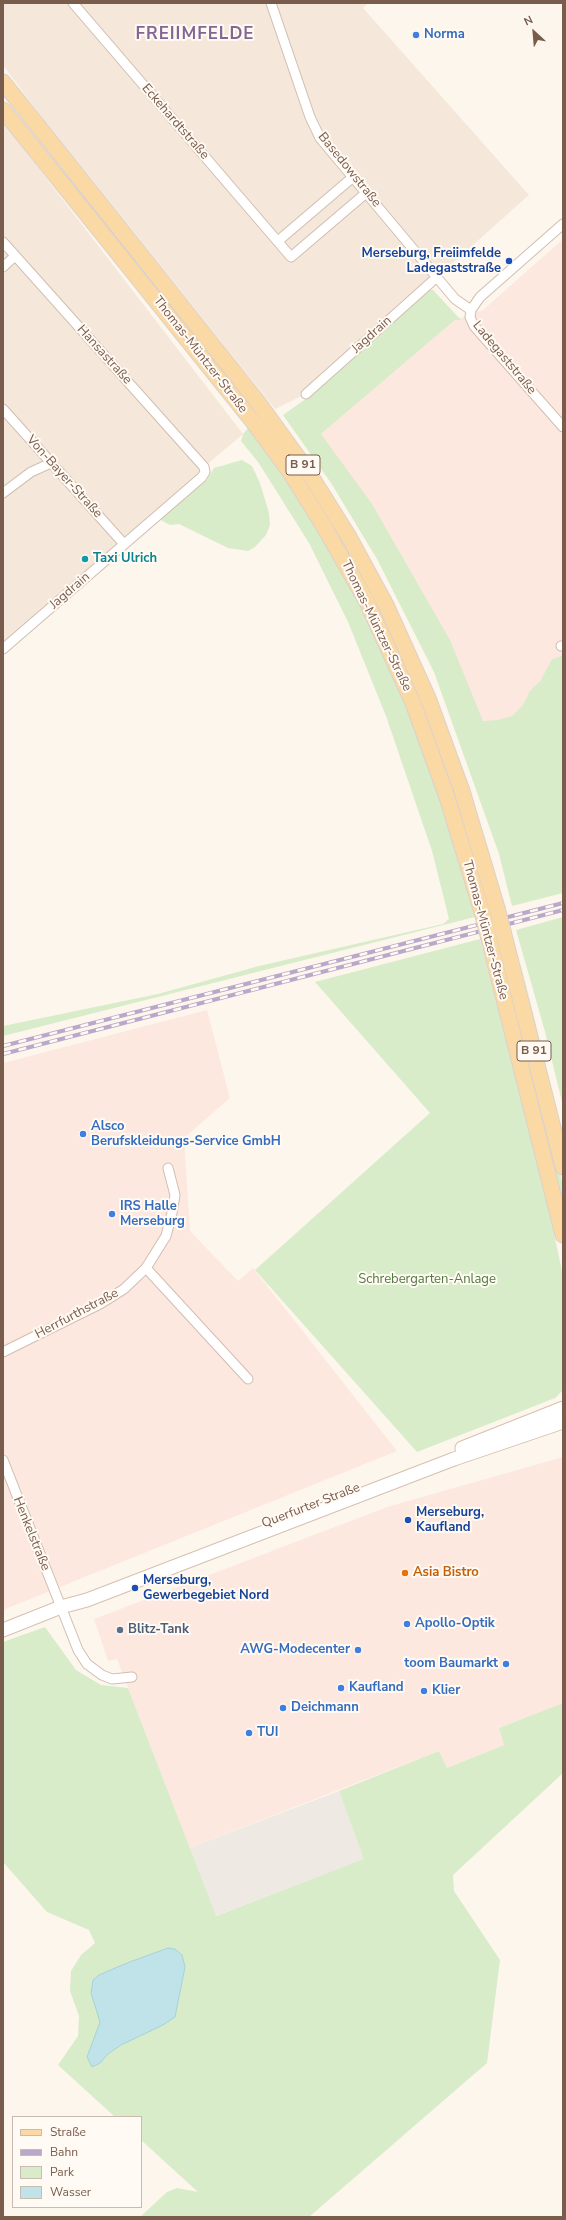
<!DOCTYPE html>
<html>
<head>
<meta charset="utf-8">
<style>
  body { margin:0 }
  #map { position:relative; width:566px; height:2220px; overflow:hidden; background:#fdf6ec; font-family:"Nunito Sans",sans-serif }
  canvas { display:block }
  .frame { position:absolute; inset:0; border:4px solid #7a5c4d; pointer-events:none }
  .legend { position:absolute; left:12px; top:2116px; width:130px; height:92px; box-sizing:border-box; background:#fffaf3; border:1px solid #cabbb1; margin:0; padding:5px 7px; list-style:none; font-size:12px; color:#7a5c4d }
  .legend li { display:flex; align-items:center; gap:8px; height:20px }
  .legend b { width:20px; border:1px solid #cabbb1 }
  .north { position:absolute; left:514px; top:12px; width:40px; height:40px; -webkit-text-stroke:3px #fffaf3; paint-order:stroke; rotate:334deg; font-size:11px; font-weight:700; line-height:16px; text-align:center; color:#7a5c4d }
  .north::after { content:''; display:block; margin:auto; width:14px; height:18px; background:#7a5c4d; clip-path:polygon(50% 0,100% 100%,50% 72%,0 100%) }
</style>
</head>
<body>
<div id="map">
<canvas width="566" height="2220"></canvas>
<div class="frame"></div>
<ul class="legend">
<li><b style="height:5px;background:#fbd9a5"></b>Straße</li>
<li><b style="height:5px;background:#b9a8c9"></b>Bahn</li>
<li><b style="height:11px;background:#d8ecc9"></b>Park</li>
<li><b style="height:11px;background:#bfe3e8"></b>Wasser</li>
</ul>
<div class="north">N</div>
</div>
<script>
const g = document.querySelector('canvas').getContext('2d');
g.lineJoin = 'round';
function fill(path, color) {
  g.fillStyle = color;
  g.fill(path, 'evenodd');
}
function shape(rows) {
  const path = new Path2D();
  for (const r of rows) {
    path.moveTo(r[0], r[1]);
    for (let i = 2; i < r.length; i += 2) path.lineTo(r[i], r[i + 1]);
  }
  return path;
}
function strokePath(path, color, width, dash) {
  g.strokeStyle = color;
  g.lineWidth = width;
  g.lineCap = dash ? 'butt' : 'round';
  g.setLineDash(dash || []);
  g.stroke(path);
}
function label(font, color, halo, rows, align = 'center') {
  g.font = font + ' "Nunito Sans",sans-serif';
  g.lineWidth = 4;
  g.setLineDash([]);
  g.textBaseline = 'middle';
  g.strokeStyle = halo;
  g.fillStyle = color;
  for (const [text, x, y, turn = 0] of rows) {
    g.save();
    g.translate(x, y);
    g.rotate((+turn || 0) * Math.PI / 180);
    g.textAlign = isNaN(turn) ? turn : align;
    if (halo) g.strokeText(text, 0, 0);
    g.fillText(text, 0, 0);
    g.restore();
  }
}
const residential = shape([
  [3,3,368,3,363,8,529,195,306,394,275,409,43,119,3,65],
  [3,122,243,434,204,467,124,544,3,649]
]);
const commercial = shape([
  [563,239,563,827,523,838,321,434,455,320,483,310],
  [207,1010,230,1098,184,1138,190,1231,238,1281,253,1268,397,1451,3,1610,3,1063],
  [563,1457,563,1703,499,1728,504,1745,447,1768,439,1751,189,1848,117,1659,108,1661,94,1619,387,1507]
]);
const industrial = shape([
  [339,1791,365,1859,215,1916,189,1848]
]);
const green = shape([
  [429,290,433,290,461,320,455,320,321,434,372,504,450,640,483,721,498,720,512,716,523,705,530,691,541,680,552,659,562,656,563,893,512,906,499,854,434,672,377,559,331,483,283,415,310,396],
  [249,427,285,476,351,584,392,665,452,824,475,917,3,1036,3,1026,158,994,259,966,443,924,449,919,432,851,386,716,348,622,309,543,258,462,241,441,243,434],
  [242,460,252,466,260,483,269,513,270,525,266,535,255,547,248,551,228,548,179,524,170,525,159,519,207,480,214,468],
  [563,917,563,1106,544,1028,516,930],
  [480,939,536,1148,563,1276,563,1390,555,1398,417,1452,255,1270,430,1113,315,982],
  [499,944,552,1137,563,1186,563,1201,549,1154],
  [518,952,563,1136,563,1142,543,1060],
  [45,1627,76,1670,101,1685,128,1688,216,1916,364,1859,339,1791,439,1751,447,1768,504,1745,499,1728,563,1703,563,1773,453,1875,454,1891,500,1960,487,2063,309,2217,140,2217,167,2192,177,2188,198,2192,141,2140,141,2117,115,2117,58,2065,78,2036,79,2016,70,1991,71,1971,81,1955,95,1943,89,1930,47,1912,3,1862,3,1642]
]);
const water = shape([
  [168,1948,175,1949,182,1955,185,1967,175,2017,163,2025,121,2045,108,2054,100,2063,92,2067,87,2057,100,2022,91,1993,93,1980,99,1975,127,1963,168,1948]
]);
const minor = shape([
  [73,3,291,257,366,193],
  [271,3,310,117,320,138,455,299,471,310],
  [563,224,480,297,471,310,470,317,474,326,563,427],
  [278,241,353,177],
  [3,242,204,467,205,472,202,477,3,649],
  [3,267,15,256],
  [306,394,437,277],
  [3,409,124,544],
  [3,493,31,472,51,463],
  [561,646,563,646],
  [146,1268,248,1379],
  [3,1352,100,1304,124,1289,146,1268,166,1236,172,1213,175,1195,168,1168],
  [3,1460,78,1650,87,1664,102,1675,112,1679,132,1677]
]);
const secondary = shape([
  [462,1448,563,1408],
  [3,1630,61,1607,87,1600,454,1459,563,1422]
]);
const primary = shape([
  [3,82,257,401,307,470,349,537,386,605,428,698,462,791,497,908],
  [3,110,254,423,290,472,323,525,367,602,413,703,447,797,482,912],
  [504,935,563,1167],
  [489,939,563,1235]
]);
const rail = shape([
  [3,1046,563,903],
  [3,1054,563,910]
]);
const primaryBridge = shape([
  [497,908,504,935],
  [482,912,489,939]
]);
const markers = [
  [416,35,4,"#3f7fe0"],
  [509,261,4,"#1a4fb4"],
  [85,559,4,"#0f9aa8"],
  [83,1134,4,"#3f7fe0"],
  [112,1214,4,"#3f7fe0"],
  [408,1520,4,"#1a4fb4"],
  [405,1573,4,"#e8710a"],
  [135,1588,4,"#1a4fb4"],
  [407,1624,4,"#3f7fe0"],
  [120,1630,4,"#5c6f8a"],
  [358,1650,4,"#3f7fe0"],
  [506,1664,4,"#3f7fe0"],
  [341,1688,4,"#3f7fe0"],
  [424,1691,4,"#3f7fe0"],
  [283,1708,4,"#3f7fe0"],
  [249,1733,4,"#3f7fe0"]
];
const shields = [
  [303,465,34],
  [534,1051,34]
];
const shieldNames = [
  ["B 91",303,465],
  ["B 91",534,1051]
];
const shopNames = [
  ["Norma",424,35],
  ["Alsco",91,1127],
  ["Berufskleidungs-Service GmbH",91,1142],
  ["IRS Halle",120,1207],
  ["Merseburg",120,1222],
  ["Apollo-Optik",415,1624],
  ["AWG-Modecenter",350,1650,"right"],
  ["toom Baumarkt",498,1664,"right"],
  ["Kaufland",349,1688],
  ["Klier",432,1691],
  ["Deichmann",291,1708],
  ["TUI",257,1733]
];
const streetNames = [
  ["Eckehardtstraße",175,122,49],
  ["Basedowstraße",349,170,51],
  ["Jagdrain",372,335,-42],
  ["Hansastraße",104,355,48],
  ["Thomas-Müntzer-Straße",200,355,52],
  ["Ladegaststraße",504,358,50],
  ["Von-Bayer-Straße",64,477,48],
  ["Jagdrain",70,591,-41],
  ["Thomas-Müntzer-Straße",376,626,64],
  ["Thomas-Müntzer-Straße",485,930,75],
  ["Herrfurthstraße",77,1314,-28],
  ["Querfurter Straße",311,1506,-21],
  ["Henkelstraße",31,1534,68]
];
const transitNames = [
  ["Merseburg, Freiimfelde",501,254,"right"],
  ["Ladegaststraße",501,269,"right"],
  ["Merseburg,",416,1513],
  ["Kaufland",416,1528],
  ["Merseburg,",143,1581],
  ["Gewerbegebiet Nord",143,1596]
];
const cultureNames = [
  ["Taxi Ulrich",93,559]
];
const parkNames = [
  ["Schrebergarten-Anlage",427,1280]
];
const foodNames = [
  ["Asia Bistro",413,1573]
];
const serviceNames = [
  ["Blitz-Tank",128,1630]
];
const districtNames = [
  ["FREIIMFELDE",195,35]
];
fill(residential, '#f5e8da');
fill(commercial, '#fde8e0');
fill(industrial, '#efe9e4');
fill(green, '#d8ecc9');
fill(water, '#bfe3e8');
strokePath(water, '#a5d3da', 1);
strokePath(minor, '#d1beb0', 11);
strokePath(secondary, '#d6c0b0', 15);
strokePath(primary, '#dad1cd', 17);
strokePath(minor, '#fff', 9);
strokePath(secondary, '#fff', 13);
strokePath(primary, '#fbd9a5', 15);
strokePath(rail, '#b9a8c9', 4);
strokePath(rail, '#fffaf3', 2.5, [8]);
strokePath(primaryBridge, '#dad1cd', 17, []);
strokePath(primaryBridge, '#fbd9a5', 15);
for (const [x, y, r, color] of markers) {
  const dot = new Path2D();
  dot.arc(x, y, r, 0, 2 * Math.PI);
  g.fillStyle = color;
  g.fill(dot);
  strokePath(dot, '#fffaf3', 1.5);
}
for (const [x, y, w] of shields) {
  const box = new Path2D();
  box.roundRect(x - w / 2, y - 10, w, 20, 3);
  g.fillStyle = '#fffaf3';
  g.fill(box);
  strokePath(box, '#7a5c4d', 1);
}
label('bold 12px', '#7a5c4d', null, shieldNames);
label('bold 13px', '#366cbe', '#fffaf3', shopNames, 'left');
label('13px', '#7a5c4d', '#fffaf3', streetNames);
label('bold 13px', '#164399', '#fffaf3', transitNames, 'left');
label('bold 13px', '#0d838f', '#fffaf3', cultureNames, 'left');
label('13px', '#537a41', '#fffaf3', parkNames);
label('bold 13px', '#c56008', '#fffaf3', foodNames, 'left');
label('bold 13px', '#4e5e75', '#fffaf3', serviceNames, 'left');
g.letterSpacing = '1px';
label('bold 17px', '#846695', '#fffaf3', districtNames);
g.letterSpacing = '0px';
</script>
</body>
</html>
